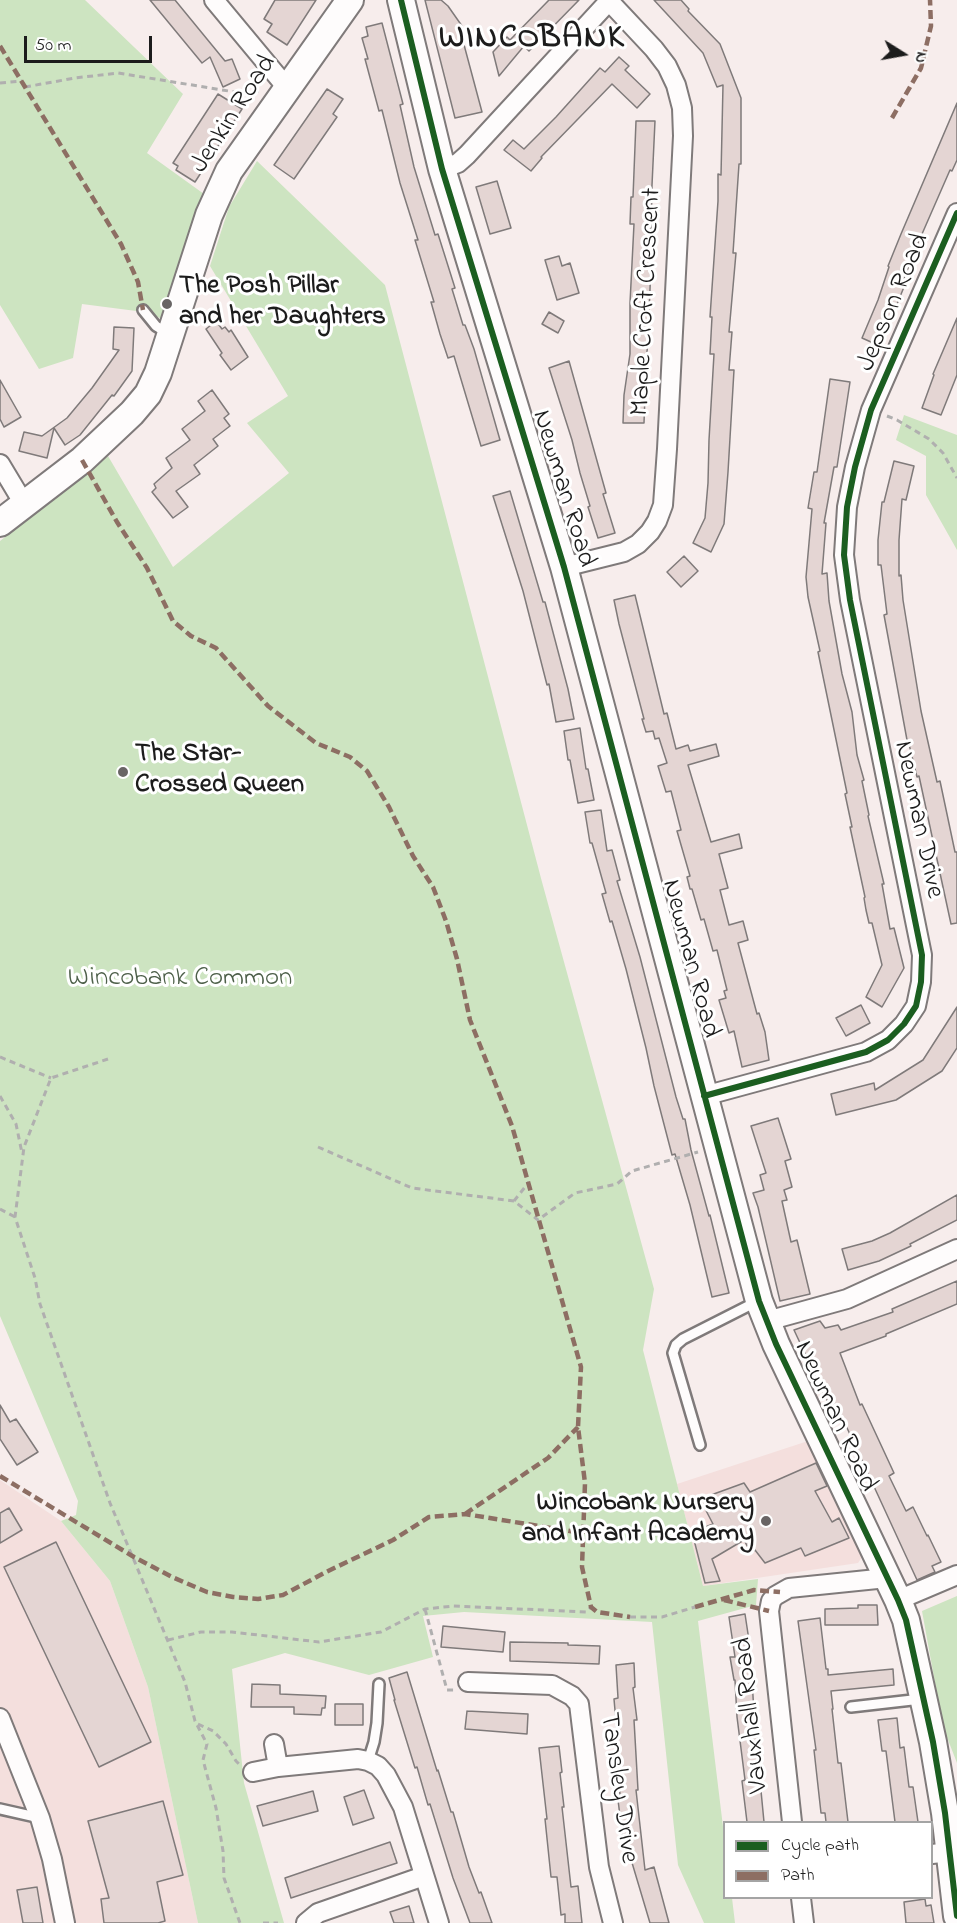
<!DOCTYPE html>
<html>
<head>
<meta charset="utf-8">
<style>
  body { margin:0 }
  #map { position:relative; width:957px; height:1923px; overflow:hidden; background:#f7edec; font-family:"Indie Flower",sans-serif }
  canvas { display:block }
  .legend { position:absolute; left:723px; top:1821px; width:210px; height:78px; box-sizing:border-box; background:#fff; border:2px solid #a4a4a4; margin:0; padding:8px 10px; list-style:none; font-size:18px; color:#1c1c1c }
  .legend li { display:flex; align-items:center; gap:12px; height:30px }
  .legend b { width:30px; border:2px solid #a4a4a4 }
  .north { position:absolute; left:873px; top:24px; width:60px; height:60px; -webkit-text-stroke:4px #fff; paint-order:stroke; rotate:101deg; font-size:16px; font-weight:700; line-height:24px; text-align:center; color:#1c1c1c }
  .north::after { content:''; display:block; margin:auto; width:21px; height:27px; background:#1c1c1c; clip-path:polygon(50% 0,100% 100%,50% 72%,0 100%) }
  .scale { position:absolute; left:24px; top:36px; width:128px; height:27px; box-sizing:border-box; border:3px solid #1c1c1c; border-top:0; padding-left:8px; font-size:18px; line-height:21px; white-space:nowrap; color:#1c1c1c; -webkit-text-stroke:4px #fff; paint-order:stroke }
</style>
</head>
<body>
<div id="map">
<canvas width="957" height="1923"></canvas>
<ul class="legend">
<li><b style="height:8px;background:#1b5e20"></b>Cycle path</li>
<li><b style="height:8px;background:#8d6e63"></b>Path</li>
</ul>
<div class="north">N</div>
<div class="scale">50 m</div>
</div>
<script>
const g = document.querySelector('canvas').getContext('2d');
g.lineJoin = 'round';
function fill(path, color) {
  g.fillStyle = color;
  g.fill(path, 'evenodd');
}
function shape(rows) {
  const path = new Path2D();
  for (const r of rows) {
    path.moveTo(r[0], r[1]);
    for (let i = 2; i < r.length; i += 2) path.lineTo(r[i], r[i + 1]);
  }
  return path;
}
function strokePath(path, color, width, dash) {
  g.strokeStyle = color;
  g.lineWidth = width;
  g.lineCap = dash ? 'butt' : 'round';
  g.setLineDash(dash || []);
  g.stroke(path);
}
function label(font, color, halo, rows, align = 'center') {
  g.font = font + ' "Indie Flower",sans-serif';
  g.lineWidth = 6;
  g.setLineDash([]);
  g.textBaseline = 'middle';
  g.strokeStyle = halo;
  g.fillStyle = color;
  for (const [text, x, y, turn = 0] of rows) {
    g.save();
    g.translate(x, y);
    g.rotate((+turn || 0) * Math.PI / 180);
    g.textAlign = isNaN(turn) ? turn : align;
    if (halo) g.strokeText(text, 0, 0);
    g.fillText(text, 0, 0);
    g.restore();
  }
}
const built = shape([
  [808,1441,862,1557,858,1563,703,1586,677,1484],
  [0,1480,61,1521,110,1581,148,1687,198,1923,0,1923]
]);
const green = shape([
  [0,0,85,0,183,94,147,153,204,194,168,321,144,312,82,304,73,358,39,369,0,305],
  [257,161,385,285,542,882,654,1289,643,1350,703,1586,758,1579,756,1605,698,1621,724,1835,724,1898,732,1898,735,1923,704,1923,678,1865,652,1622,464,1612,423,1616,433,1657,369,1675,285,1653,232,1669,244,1783,284,1923,198,1923,148,1687,110,1581,61,1521,76,1515,78,1501,0,1316,0,541,108,456,173,567,289,473,247,423,288,396,210,266,229,207],
  [904,415,957,435,957,550,926,495,926,456,896,440],
  [957,1596,957,1763,943,1727,922,1611]
]);
const building = shape([
  [150,0,175,0,225,61,232,59,240,79,223,87,210,57,202,63,150,0],
  [275,0,316,0,287,45,267,32,272,24,264,19,275,0],
  [425,0,441,0,448,6,462,26,466,41,463,41,482,112,455,118,425,0],
  [549,0,579,0,529,51,524,46,499,76,493,52,507,37,510,40,549,0],
  [654,0,681,0,689,9,688,11,720,44,741,98,741,164,739,164,733,253,736,253,729,332,732,332,729,370,734,370,728,472,724,524,711,552,693,543,705,518,708,483,709,440,714,354,710,354,712,317,710,317,718,201,718,174,721,175,723,85,717,87,703,53,654,0],
  [382,23,403,104,400,105,414,167,435,235,438,234,455,288,452,289,463,325,465,325,474,349,500,440,481,446,454,356,448,358,440,334,431,302,434,302,415,240,418,240,400,183,382,110,379,111,365,59,368,59,362,38,368,36,366,27,382,23],
  [619,57,629,66,625,70,650,94,637,108,612,84,541,157,542,158,531,171,504,150,513,140,524,149,556,117,600,68,605,72,619,57],
  [327,89,343,99,333,114,337,117,294,179,274,165,327,89],
  [218,94,242,109,195,182,176,170,178,166,173,163,218,94],
  [957,103,957,160,952,171,950,170,915,250,903,281,906,282,880,346,862,338,878,300,889,267,888,266,901,234,957,103],
  [636,121,655,121,652,185,651,238,652,238,648,341,643,395,645,395,644,423,623,423,624,395,630,354,630,303,634,224,630,224,631,197,633,197,636,121],
  [497,181,511,228,490,234,476,187,497,181],
  [559,256,562,266,570,263,579,293,557,300,545,260,559,256],
  [549,312,564,321,558,333,542,324,549,312],
  [957,318,957,375,941,415,922,408,934,375,933,374,957,318],
  [216,321,222,329,225,327,229,332,231,330,248,357,231,370,220,355,222,353,206,329,216,321],
  [114,327,134,328,132,371,114,396,112,395,80,435,65,445,54,428,47,458,19,451,24,432,42,436,67,418,92,388,119,350,113,349,114,327],
  [569,361,606,493,603,494,615,533,598,538,588,507,590,506,580,473,572,440,549,368,569,361],
  [830,379,850,382,837,467,834,467,824,523,826,523,822,574,827,573,829,601,842,674,852,712,857,755,864,780,862,781,869,815,868,816,884,884,882,884,890,929,894,928,904,968,882,1007,866,997,882,965,872,923,869,923,866,910,864,898,865,897,850,827,852,827,845,794,847,793,818,652,820,651,808,597,806,577,812,509,808,508,814,472,817,472,830,379],
  [0,380,21,417,4,427,0,419,0,380],
  [212,390,229,414,224,418,230,426,213,439,218,446,194,465,200,474,176,491,188,507,173,518,152,492,156,488,154,484,172,468,166,458,190,440,182,429,205,411,198,401,212,390],
  [894,461,914,466,906,500,902,499,899,540,899,576,901,575,903,600,921,711,937,782,940,781,955,852,957,852,957,923,951,924,919,776,917,777,908,740,907,740,884,615,887,614,881,565,878,565,878,540,882,502,884,502,894,461],
  [510,491,543,602,545,602,568,689,574,719,556,722,549,684,547,685,523,591,493,496,510,491],
  [684,556,698,571,681,587,667,572,684,556],
  [635,595,664,714,667,713,676,749,688,745,690,751,716,744,719,756,688,765,711,842,739,834,742,848,719,854,728,888,720,890,729,925,743,921,748,940,738,943,757,1014,759,1013,765,1032,769,1060,742,1067,734,1031,729,1033,719,1000,726,998,724,991,727,990,717,950,713,951,704,919,701,920,692,889,690,889,687,877,690,876,677,831,681,830,671,791,666,792,658,766,667,763,659,738,655,739,653,731,646,732,642,719,644,719,619,624,614,600,635,595],
  [580,728,586,769,588,769,594,800,578,803,570,760,568,760,564,731,580,728],
  [601,810,607,851,612,850,620,880,617,881,640,957,676,1097,683,1119,685,1119,691,1150,709,1216,710,1215,729,1293,712,1297,690,1205,675,1154,672,1155,654,1086,646,1048,626,969,612,921,610,922,602,894,606,893,592,843,590,843,585,812,601,810],
  [861,1005,870,1023,846,1036,836,1018,861,1005],
  [957,1007,957,1048,942,1071,896,1100,836,1115,831,1094,874,1083,875,1090,923,1060,957,1007],
  [778,1118,791,1159,785,1161,792,1187,784,1190,787,1200,782,1201,791,1242,797,1240,810,1294,780,1301,758,1207,753,1193,764,1190,760,1175,766,1173,751,1126,778,1118],
  [957,1195,957,1220,910,1244,911,1246,879,1261,848,1270,842,1249,872,1241,890,1233,957,1195],
  [957,1281,957,1304,886,1334,886,1336,840,1353,860,1405,862,1404,894,1473,889,1476,906,1511,913,1507,927,1536,928,1535,941,1562,932,1566,935,1572,917,1580,836,1404,830,1407,794,1330,820,1321,825,1328,838,1325,841,1330,893,1312,892,1309,957,1281],
  [0,1405,10,1422,16,1419,38,1452,17,1465,0,1439,0,1405],
  [816,1463,827,1486,815,1491,832,1522,839,1518,849,1538,805,1556,801,1548,765,1563,755,1550,751,1553,744,1540,712,1559,720,1581,705,1583,692,1532,713,1524,700,1499,744,1483,750,1492,816,1463],
  [9,1508,22,1530,0,1543,0,1513,9,1508],
  [56,1542,151,1742,99,1767,4,1567,56,1542],
  [858,1605,877,1605,878,1625,825,1625,825,1609,858,1608,858,1605],
  [745,1614,750,1647,748,1648,752,1677,754,1715,755,1715,759,1746,761,1769,759,1770,764,1822,747,1822,742,1781,745,1780,737,1717,735,1680,734,1680,730,1657,735,1657,729,1617,745,1614],
  [820,1618,826,1669,828,1669,828,1675,893,1669,894,1685,831,1691,833,1709,832,1709,838,1763,841,1763,848,1822,826,1822,825,1813,821,1813,814,1750,816,1750,798,1621,820,1618],
  [443,1626,505,1632,503,1652,441,1647,443,1626],
  [510,1642,568,1643,568,1645,600,1646,599,1664,510,1661,510,1642],
  [634,1663,635,1687,633,1688,637,1720,634,1720,638,1790,636,1790,645,1870,654,1867,669,1923,650,1923,630,1856,625,1856,618,1800,620,1800,619,1756,614,1699,618,1698,616,1665,634,1663],
  [407,1672,437,1771,438,1770,451,1812,453,1812,469,1867,479,1893,481,1892,492,1923,470,1923,453,1878,430,1804,428,1805,417,1767,415,1768,394,1700,395,1700,389,1678,407,1672],
  [252,1684,280,1685,280,1694,326,1696,325,1708,322,1708,321,1715,294,1714,294,1707,251,1707,252,1684],
  [335,1704,363,1704,363,1725,335,1725,335,1704],
  [467,1711,528,1714,527,1734,465,1729,467,1711],
  [897,1718,900,1748,904,1747,909,1787,913,1787,918,1822,895,1822,886,1751,882,1751,878,1720,897,1718],
  [559,1746,562,1772,560,1773,564,1807,562,1807,571,1887,578,1886,582,1923,565,1923,565,1914,561,1915,557,1877,551,1877,545,1819,547,1819,539,1748,559,1746],
  [364,1790,374,1818,353,1825,344,1797,364,1790],
  [313,1791,318,1811,263,1826,257,1806,313,1791],
  [163,1801,183,1875,157,1882,165,1921,158,1923,104,1923,101,1899,109,1898,88,1821,163,1801],
  [390,1842,397,1863,291,1898,285,1878,390,1842],
  [37,1887,43,1923,23,1923,17,1890,37,1887],
  [925,1899,926,1906,931,1905,934,1923,906,1923,904,1902,925,1899],
  [409,1906,414,1923,394,1923,390,1912,409,1906]
]);
const path = shape([
  [0,83,22,81],
  [25,87,75,78,118,73,235,92,259,91],
  [887,416,897,420,929,439,943,453,957,478],
  [0,1057,51,1078],
  [108,1059,51,1078,24,1147,15,1217,35,1278,40,1304,110,1503,185,1682,195,1721,207,1744,203,1760,216,1808,223,1851,224,1878,240,1923],
  [0,1096,16,1124,22,1153],
  [318,1147,412,1188,514,1201,538,1220,575,1193,617,1184,632,1171,698,1152],
  [514,1201,529,1182],
  [0,1209,15,1217],
  [425,1609,447,1690,455,1690],
  [630,1617,662,1617,695,1607],
  [168,1640,201,1632,232,1632,319,1642,381,1632,425,1609,453,1606,586,1612,591,1607],
  [198,1724,213,1731,226,1744,236,1761,239,1764],
  [263,1923,278,1923]
]);
const lane = shape([
  [143,310,156,326,169,334],
  [700,1445,673,1353,676,1345,683,1339,756,1302],
  [851,1707,921,1699],
  [368,1761,374,1742,377,1723,379,1684],
  [0,1809,40,1818]
]);
const street = shape([
  [214,0,288,89],
  [442,169,458,163,467,155,610,0],
  [0,464,24,504],
  [564,567,624,552,638,544,650,532,657,521,663,505,667,449,683,136,682,108,676,85,667,66,654,49,609,1],
  [704,1096,866,1052,888,1040,904,1024,916,1006,921,982,922,955,850,600,844,555,847,507,855,467,871,410,957,213],
  [767,1321,847,1299,957,1249],
  [898,1600,957,1575],
  [468,1682,552,1685,572,1696,579,1704,599,1867,613,1923],
  [0,1718,40,1818,52,1859,65,1923],
  [274,1744,278,1767],
  [253,1772,278,1767,358,1759,368,1761,378,1766,386,1775,403,1807,439,1923],
  [792,1822,769,1611,771,1601,775,1596,789,1588,887,1578],
  [932,1854,950,1852],
  [801,1898,804,1923],
  [306,1923,318,1913,424,1876]
]);
const secondary = shape([
  [401,0,442,169,564,567,759,1301,776,1344,898,1600,906,1620,933,1742,945,1813,957,1916],
  [0,523,82,460,132,413,148,394,158,373,209,215,229,171,350,0]
]);
const quiet = shape([
  [0,46,121,244,138,282,143,310],
  [892,118,921,68,931,26,930,0],
  [82,460,117,522,147,568,173,621,191,636,216,648,268,706,316,743,350,757,367,771,389,807,413,856,433,887,446,921,457,959,470,1020,512,1126,581,1367,578,1427,585,1483,582,1567,591,1607,597,1612,630,1617],
  [0,1476,134,1557,172,1577,207,1592,233,1597,258,1599,283,1595,326,1572,393,1540,429,1517,465,1514,582,1533],
  [465,1514,548,1458,578,1427],
  [724,1600,769,1611],
  [695,1607,754,1590,780,1592]
]);
const cycleway = shape([
  [401,0,442,169,564,567,759,1301,776,1344,898,1600,906,1620,933,1742,945,1813,957,1916],
  [704,1096,866,1052,888,1040,904,1024,916,1006,921,982,922,955,850,600,844,555,847,507,855,467,871,410,957,213]
]);
const markers = [
  [167,304,6,"#696565"],
  [123,772,6,"#696565"],
  [766,1521,6,"#696565"]
];
const streetNames = [
  ["Jenkin Road",235,115,-57],
  ["Maple Croft Crescent",648,302,-87],
  ["Jepson Road",895,303,-67],
  ["Newman Road",562,489,73],
  ["Newman Drive",917,820,78],
  ["Newman Road",689,959,75],
  ["Newman Road",834,1417,65],
  ["Vauxhall Road",753,1715,-96],
  ["Tansley Drive",617,1788,82]
];
const poiNames = [
  ["The Posh Pillar",179,288],
  ["and her Daughters",179,319],
  ["The Star-",135,756],
  ["Crossed Queen",135,787],
  ["Wincobank Nursery",754,1505,"right"],
  ["and Infant Academy",754,1536,"right"]
];
const parkNames = [
  ["Wincobank Common",180,980]
];
const districtNames = [
  ["WINCOBANK",532,41]
];
fill(built, '#f4dfdd');
fill(green, '#cde4c1');
fill(building, '#e4d5d3');
strokePath(building, '#7f7a7a', 1.5);
strokePath(lane, '#7f7a7a', 14);
strokePath(street, '#7f7a7a', 22);
strokePath(secondary, '#7f7a7a', 30);
strokePath(path, '#b0afaf', 3, [6, 4.5]);
strokePath(lane, '#fefcfc', 9);
strokePath(street, '#fefcfc', 18);
strokePath(secondary, '#fefcfc', 26);
strokePath(quiet, '#8d6e63', 4.5, [9, 4.5]);
strokePath(cycleway, '#1b5e20', 6);
for (const [x, y, r, color] of markers) {
  const dot = new Path2D();
  dot.arc(x, y, r, 0, 2 * Math.PI);
  g.fillStyle = color;
  g.fill(dot);
  strokePath(dot, '#fff', 2);
}
label('27px', '#1c1c1c', '#fff', streetNames);
label('bold 27px', '#1c1c1c', '#fff', poiNames, 'left');
label('27px', '#4e604a', '#fff', parkNames);
g.letterSpacing = '1.5px';
label('bold 33px', '#1c1c1c', '#fff', districtNames);
g.letterSpacing = '0px';
</script>
</body>
</html>
